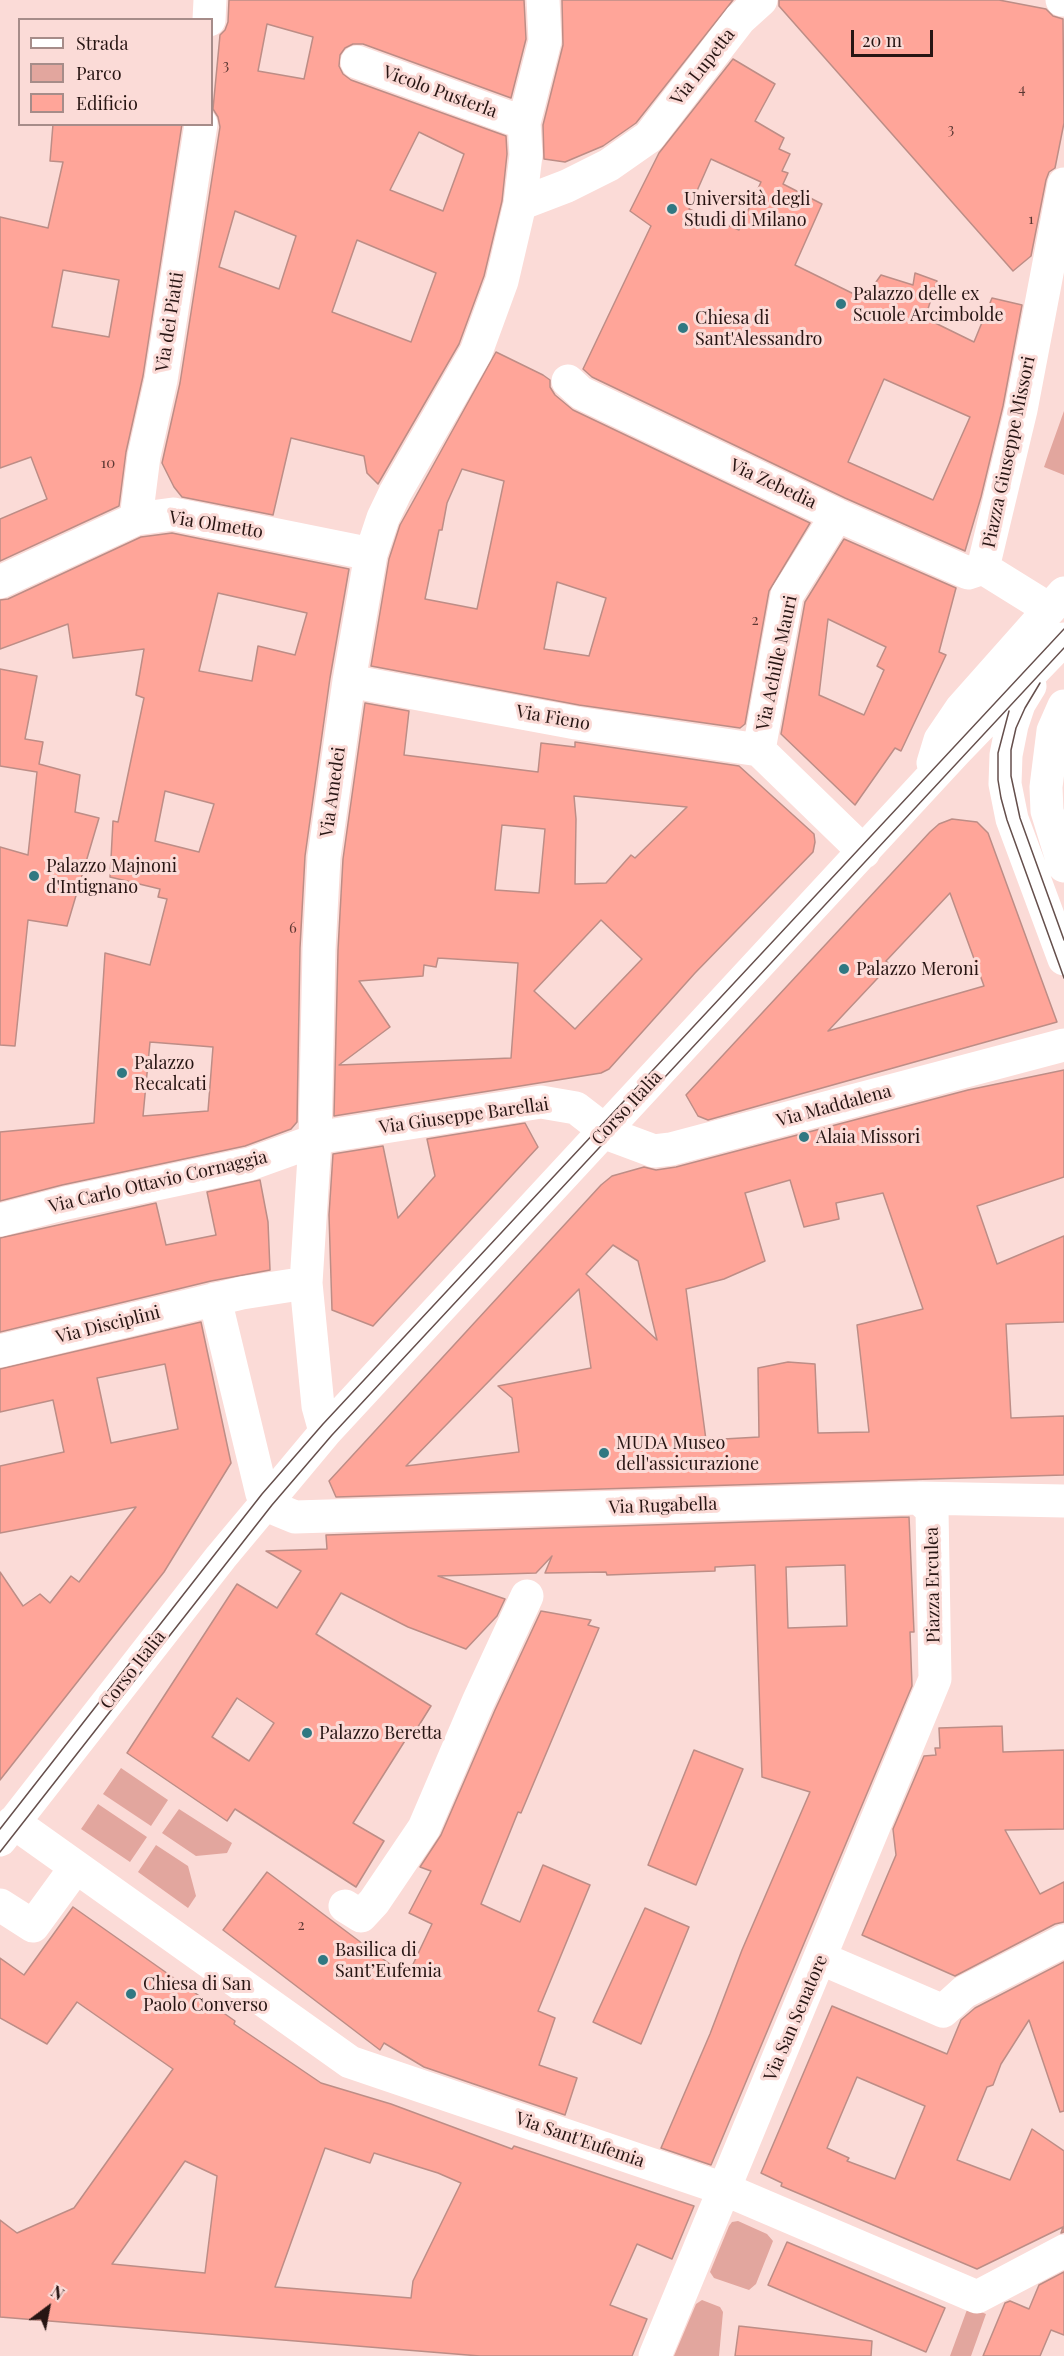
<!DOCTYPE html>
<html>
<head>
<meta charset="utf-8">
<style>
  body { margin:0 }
  #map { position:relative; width:1064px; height:2356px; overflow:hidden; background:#fbdbd7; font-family:"Playfair Display",serif }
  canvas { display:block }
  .legend { position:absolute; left:18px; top:18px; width:195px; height:108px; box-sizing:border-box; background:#fbdbd7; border:2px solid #a68c89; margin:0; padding:8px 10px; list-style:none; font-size:18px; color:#271513 }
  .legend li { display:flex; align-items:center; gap:12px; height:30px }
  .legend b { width:30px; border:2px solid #a68c89 }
  .north { position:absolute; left:18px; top:2278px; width:60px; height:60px; -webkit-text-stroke:4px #fbdbd7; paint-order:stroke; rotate:32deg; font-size:16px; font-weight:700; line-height:24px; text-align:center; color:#271513 }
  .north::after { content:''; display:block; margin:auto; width:21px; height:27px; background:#271513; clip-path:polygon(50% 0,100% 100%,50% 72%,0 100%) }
  .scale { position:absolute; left:851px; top:30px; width:82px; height:27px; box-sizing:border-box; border:3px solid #271513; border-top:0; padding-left:8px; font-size:18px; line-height:21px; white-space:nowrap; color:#271513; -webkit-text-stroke:4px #fbdbd7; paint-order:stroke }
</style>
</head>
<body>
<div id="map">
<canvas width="1064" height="2356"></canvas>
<ul class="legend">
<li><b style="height:8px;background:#fff"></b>Strada</li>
<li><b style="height:16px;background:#e2a69e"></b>Parco</li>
<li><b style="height:16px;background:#ffa599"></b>Edificio</li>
</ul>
<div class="north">N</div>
<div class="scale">20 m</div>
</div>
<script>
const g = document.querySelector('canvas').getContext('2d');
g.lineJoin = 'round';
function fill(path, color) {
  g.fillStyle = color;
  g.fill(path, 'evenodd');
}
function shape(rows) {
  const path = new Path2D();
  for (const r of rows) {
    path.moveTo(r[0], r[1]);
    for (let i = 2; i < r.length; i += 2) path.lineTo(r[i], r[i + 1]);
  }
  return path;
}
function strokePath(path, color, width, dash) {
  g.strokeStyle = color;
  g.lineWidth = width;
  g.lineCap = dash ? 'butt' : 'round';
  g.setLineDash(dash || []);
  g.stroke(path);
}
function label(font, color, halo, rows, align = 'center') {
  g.font = font + ' "Playfair Display",serif';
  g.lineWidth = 6;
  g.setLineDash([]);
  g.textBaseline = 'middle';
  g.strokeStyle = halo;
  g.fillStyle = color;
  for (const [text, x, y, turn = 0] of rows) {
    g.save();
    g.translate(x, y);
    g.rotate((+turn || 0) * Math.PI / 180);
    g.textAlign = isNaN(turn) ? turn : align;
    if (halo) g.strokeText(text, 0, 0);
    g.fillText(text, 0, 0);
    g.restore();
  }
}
const green = shape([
  [1064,411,1064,475,1044,467],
  [121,1768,168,1800,151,1826,103,1794],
  [98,1804,147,1837,130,1862,81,1829],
  [179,1809,232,1843,227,1853,196,1856,162,1833],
  [156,1845,188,1866,196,1896,188,1908,138,1872],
  [738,2221,767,2234,773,2241,756,2284,749,2290,714,2278,710,2272,729,2226,732,2222],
  [702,2300,720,2307,723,2312,719,2356,674,2356,696,2304],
  [968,2307,986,2314,971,2356,950,2356]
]);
const building = shape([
  [229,0,524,0,526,39,511,98,363,44,353,44,345,48,340,55,339,66,343,74,351,80,506,136,507,154,502,201,484,276,459,344,378,484,367,473,364,456,291,438,273,515,182,497,174,487,162,463,180,383,220,127,218,117,213,109,220,35,225,30,228,22,229,0],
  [267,24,313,37,304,79,258,71,267,24],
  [419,132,464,154,443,211,390,190,419,132],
  [235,211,296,236,279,289,219,267,235,211],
  [357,240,436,273,411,342,332,312,357,240],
  [562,0,733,0,636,123,603,146,565,162,544,159,543,125,563,45,562,0],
  [779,0,999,0,1046,9,1053,16,1063,19,1064,123,1055,168,1049,172,1046,180,1031,256,1013,271,779,6,779,0],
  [733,59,775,84,755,121,784,138,779,149,790,154,782,171,788,173,783,184,822,204,795,265,864,299,881,275,913,285,915,273,937,281,925,318,974,342,992,298,1022,305,1003,406,981,497,965,551,845,498,592,377,583,369,651,226,630,211,659,153,733,59],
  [711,159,761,182,739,230,689,209,711,159],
  [884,379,970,417,933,500,848,462,884,379],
  [53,124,182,124,143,376,126,452,119,506,0,561,0,519,47,499,31,457,0,468,0,217,48,228,63,162,50,161,53,124],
  [63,270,119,280,109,337,52,327,63,270],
  [496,352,543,375,550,380,550,387,555,395,573,410,810,523,769,591,745,724,740,728,579,705,371,666,389,559,400,525,496,352],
  [462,469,504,481,477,609,425,599,439,530,442,530,447,503,462,469],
  [557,582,606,598,589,656,544,649,557,582],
  [172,533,349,569,330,678,305,856,300,948,297,1122,291,1129,245,1146,62,1185,0,1201,0,1132,94,1123,105,953,150,965,167,899,158,897,160,889,110,877,113,821,118,822,144,698,136,695,144,649,73,658,68,624,0,649,0,600,8,599,141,537,172,533],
  [218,593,307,613,295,655,258,646,252,681,199,671,218,593],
  [165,791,214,804,199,852,155,841,165,791],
  [150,1042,213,1047,208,1111,143,1116,150,1042],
  [844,539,956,588,939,652,946,655,925,700,901,751,895,748,855,805,781,734,805,602,844,539],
  [828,619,886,647,877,666,884,670,864,715,819,695,828,619],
  [0,669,37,676,25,739,43,742,39,764,80,775,75,812,99,818,67,926,28,920,15,1046,0,1045,0,847,28,855,37,772,0,766,0,669],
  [365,703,409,711,404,755,538,772,541,743,575,747,575,742,739,766,814,834,815,842,813,852,695,973,609,1069,601,1073,334,1116,338,950,343,859,365,703],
  [574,796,687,807,635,858,631,855,606,883,575,884,576,819,574,796],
  [502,825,545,829,539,893,495,890,502,825],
  [601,920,642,959,575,1029,534,991,601,920],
  [438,958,518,963,511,1058,339,1065,390,1027,359,981,423,976,424,965,436,967,438,958],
  [952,819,977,822,988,833,1057,1022,708,1120,698,1116,686,1095,930,832,939,824,952,819],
  [950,893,984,986,828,1031,890,965,886,961,950,893],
  [1064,1070,1064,1177,977,1206,997,1264,1064,1236,1064,1322,1006,1324,1011,1418,1064,1416,1064,1475,336,1497,329,1481,601,1185,612,1176,644,1167,656,1170,676,1167,968,1090,1064,1070],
  [790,1180,804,1227,839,1219,836,1203,883,1193,923,1309,857,1325,869,1432,818,1433,815,1364,788,1362,758,1368,759,1437,706,1440,686,1289,724,1279,765,1261,745,1193,790,1180],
  [613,1245,638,1261,657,1340,586,1274,613,1245],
  [579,1289,591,1368,498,1386,512,1398,519,1452,406,1466,579,1289],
  [525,1123,538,1147,373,1326,332,1310,329,1215,333,1154,383,1146,398,1218,435,1176,427,1139,525,1123],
  [260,1180,268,1222,270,1270,211,1281,0,1332,0,1238,156,1203,166,1245,216,1235,207,1192,260,1180],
  [201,1322,231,1463,164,1572,0,1780,0,1572,23,1606,40,1594,50,1603,71,1576,79,1582,136,1507,0,1533,0,1466,64,1452,53,1400,0,1412,0,1369,201,1322],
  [165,1364,178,1429,111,1443,97,1378,165,1364],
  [909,1517,914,1632,910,1632,912,1686,711,2165,661,2148,710,2034,742,1950,810,1792,762,1777,755,1565,715,1567,715,1571,607,1575,606,1572,545,1573,552,1556,536,1573,438,1576,505,1599,497,1616,466,1649,408,1627,341,1593,316,1634,431,1706,416,1730,413,1728,353,1823,384,1841,356,1887,235,1809,227,1821,127,1753,237,1584,277,1608,301,1571,266,1551,327,1549,326,1535,909,1517],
  [845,1565,847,1626,788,1628,786,1567,845,1565],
  [237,1698,274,1723,249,1761,212,1737,237,1698],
  [541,1611,591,1620,588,1625,599,1628,521,1813,518,1812,481,1904,520,1922,543,1865,590,1885,538,2011,555,2018,539,2065,577,2078,565,2115,424,2067,384,2043,380,2050,223,1930,267,1872,407,1977,432,1924,409,1913,431,1871,420,1867,441,1835,495,1710,541,1611],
  [1002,1726,1003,1752,1064,1750,1064,1829,1005,1830,1040,1894,1064,1882,1064,1922,1055,1924,955,1976,862,1935,896,1855,893,1829,924,1756,936,1755,935,1748,940,1748,939,1728,1002,1726],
  [694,1750,743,1769,696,1885,648,1865,694,1750],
  [73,1907,235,2021,234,2024,321,2083,391,2104,512,2149,514,2146,694,2206,672,2259,637,2244,610,2305,647,2319,632,2356,480,2356,0,2317,0,2220,17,2233,74,2208,173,2069,77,2002,47,2044,0,2018,0,1958,24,1975,73,1907],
  [325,2148,370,2163,374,2153,438,2173,461,2183,413,2281,411,2298,275,2287,325,2148],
  [185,2161,217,2176,205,2273,112,2264,185,2161],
  [645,1908,689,1927,641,2044,593,2022,645,1908],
  [1064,1962,1064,2111,1060,2112,1029,2020,1001,2064,993,2085,987,2087,957,2160,1010,2180,1032,2129,1064,2151,1064,2232,1061,2233,1063,2227,977,2269,781,2186,782,2183,761,2173,832,2006,947,2054,961,2020,975,2008,1064,1962],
  [857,2077,925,2106,895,2179,847,2161,849,2158,827,2148,857,2077],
  [787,2242,945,2308,926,2352,768,2285,787,2242],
  [1064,2272,1064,2335,1051,2330,1040,2356,983,2356,1005,2303,1010,2301,1029,2309,1039,2285,1064,2272],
  [739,2326,872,2341,871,2356,735,2356,739,2326]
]);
const minor = shape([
  [1062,0,1064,0],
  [209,20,210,0],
  [357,62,524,123],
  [520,204,567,186,609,165,649,137,740,19,761,0],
  [568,381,581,393,837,515,968,573,983,568],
  [136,519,144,456,161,380,201,124],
  [983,568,1021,410,1064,184],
  [983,568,1049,609],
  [0,582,136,519,173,514,371,554],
  [349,681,576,723,759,750],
  [1030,686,1019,704,1012,725,1006,755,1005,784,1012,819,1064,959],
  [1064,706,1053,731,1046,787,1047,811,1064,866],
  [759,750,787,595,837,515],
  [759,750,864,852],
  [933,763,940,740,961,709,1064,593],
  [0,1220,66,1203,250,1164,328,1136,541,1102,576,1108,611,1135,654,1151,671,1149,1064,1045],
  [215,1299,262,1494,278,1510,295,1517,919,1498,1064,1501],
  [0,1351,242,1293,306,1283],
  [327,1430,323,1424,318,1406,306,1283,315,1141,319,949,324,857,349,681,371,554,383,518,395,493,476,352,502,281,520,204,526,155,524,123,545,41,543,0],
  [13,1822,350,2062,724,2189,977,2297,1064,2251],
  [0,1840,221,1557,327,1430,955,752,1064,639],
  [0,1905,33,1926,76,1867],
  [345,1906,361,1916,374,1902,424,1828,478,1702,527,1596],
  [820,1958,943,2011,964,1992,1064,1941],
  [655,2356,935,1679,932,1510,919,1498]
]);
const tram = shape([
  [1040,683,1025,708,1016,728,1011,750,1011,776,1020,818,1064,940],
  [1009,711,998,753,998,780,1001,798,1007,820,1064,978],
  [0,1829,262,1494,323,1424,1064,629],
  [0,1852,272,1505,332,1435,1064,648]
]);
const markers = [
  [672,209,6,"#307882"],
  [841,304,6,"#307882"],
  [683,328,6,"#307882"],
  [34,876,6,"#307882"],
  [844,969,6,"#307882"],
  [122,1073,6,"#307882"],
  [804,1137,6,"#307882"],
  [604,1453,6,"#307882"],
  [307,1733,6,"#307882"],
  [323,1960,6,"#307882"],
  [131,1994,6,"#307882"]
];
const numberNames = [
  ["3",226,65],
  ["4",1022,89],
  ["3",951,129],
  ["1",1031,219],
  ["10",108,463],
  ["2",755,620],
  ["6",293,928],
  ["2",301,1925]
];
const streetNames = [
  ["Via Lupetta",703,67,-52],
  ["Vicolo Pusterla",440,92,20],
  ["Via dei Piatti",170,322,-81],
  ["Piazza Giuseppe Missori",1009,452,-78],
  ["Via Zebedia",773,484,25],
  ["Via Olmetto",216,525,9],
  ["Via Achille Mauri",777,663,-78],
  ["Via Fieno",553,718,10],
  ["Via Amedei",333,792,-82],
  ["Via Maddalena",834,1106,-15],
  ["Corso Italia",627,1108,-47],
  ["Via Giuseppe Barellai",464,1116,-8],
  ["Via Carlo Ottavio Cornaggia",158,1182,-13],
  ["Via Disciplini",108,1325,-14],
  ["Via Rugabella",663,1506,-2],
  ["Piazza Erculea",933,1585,-91],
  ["Corso Italia",133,1670,-52],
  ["Via San Senatore",796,2018,-67],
  ["Via Sant'Eufemia",580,2140,19]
];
const poiNames = [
  ["Università degli",684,199],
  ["Studi di Milano",684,220],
  ["Palazzo delle ex",853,294],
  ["Scuole Arcimbolde",853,315],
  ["Chiesa di",695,318],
  ["Sant'Alessandro",695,339],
  ["Palazzo Majnoni",46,866],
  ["d'Intignano",46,887],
  ["Palazzo Meroni",856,969],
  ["Palazzo",134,1063],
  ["Recalcati",134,1084],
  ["Alaia Missori",816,1137],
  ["MUDA Museo",616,1443],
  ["dell'assicurazione",616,1464],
  ["Palazzo Beretta",319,1733],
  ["Basilica di",335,1950],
  ["Sant’Eufemia",335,1971],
  ["Chiesa di San",143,1984],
  ["Paolo Converso",143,2005]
];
fill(green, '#e2a69e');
fill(building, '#ffa599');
strokePath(building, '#bd8d86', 1.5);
strokePath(minor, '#fff', 33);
strokePath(tram, '#654f4c', 1.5);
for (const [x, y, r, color] of markers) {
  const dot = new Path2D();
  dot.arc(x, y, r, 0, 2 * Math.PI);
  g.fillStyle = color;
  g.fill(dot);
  strokePath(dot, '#fbdbd7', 2);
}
label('15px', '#5d3934', null, numberNames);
label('18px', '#271513', '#fbdbd7', streetNames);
label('18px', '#271513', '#fbdbd7', poiNames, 'left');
</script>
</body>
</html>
